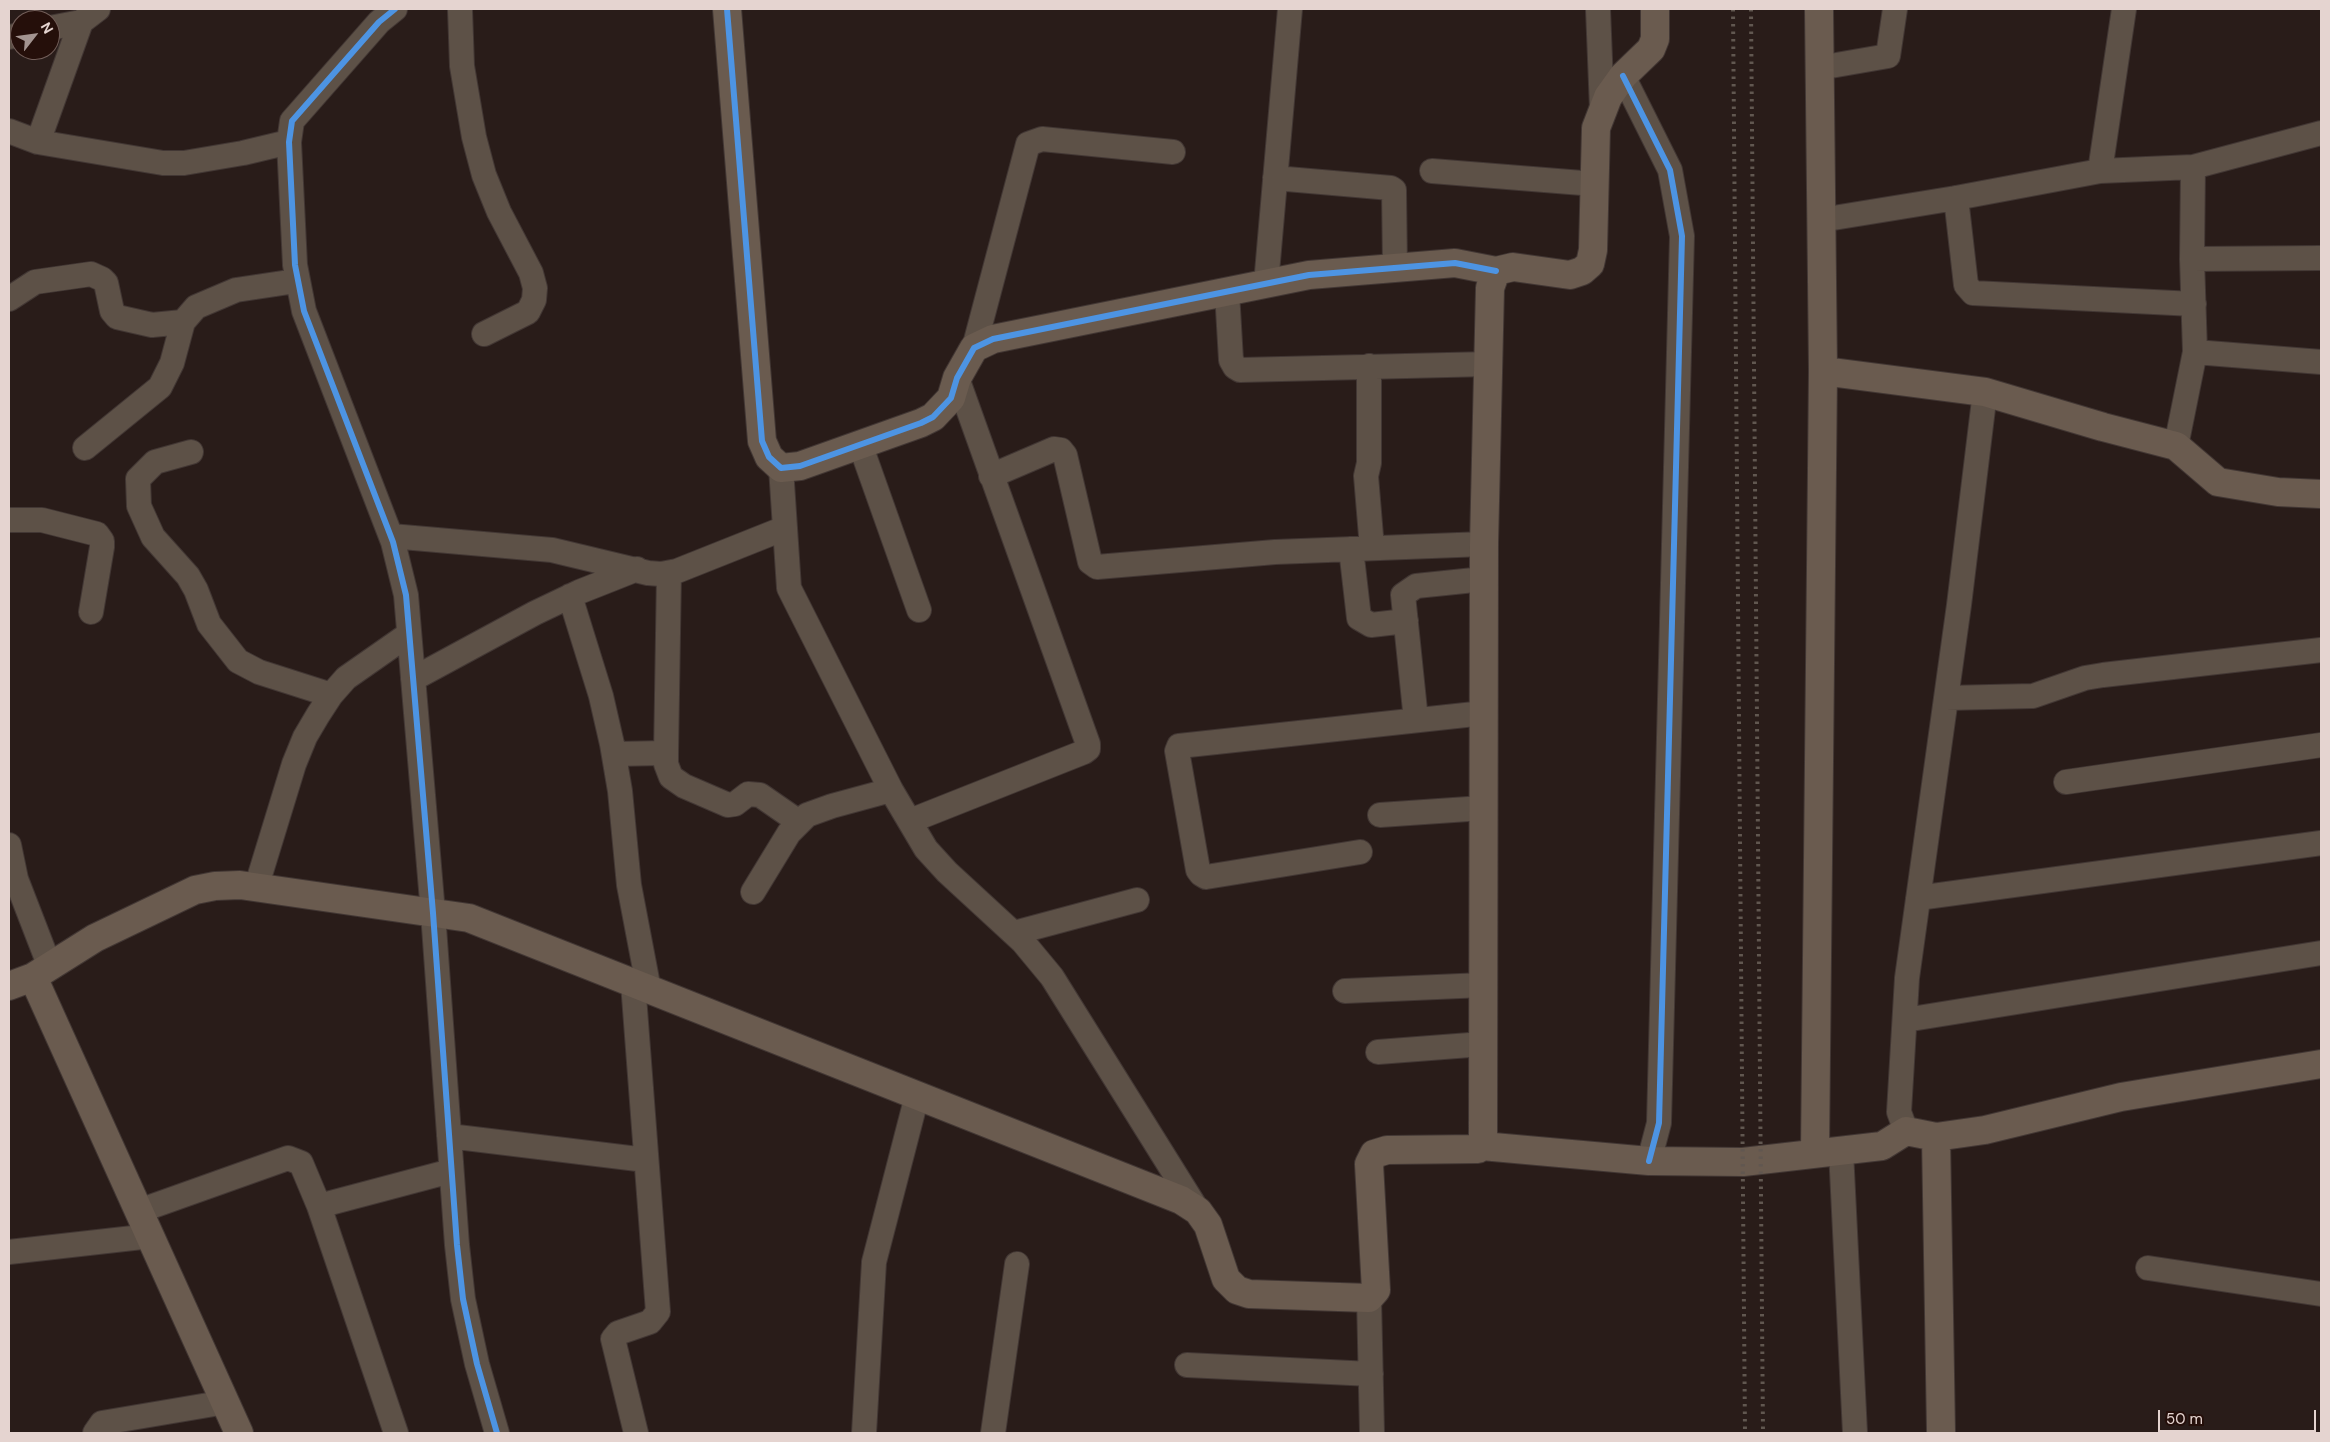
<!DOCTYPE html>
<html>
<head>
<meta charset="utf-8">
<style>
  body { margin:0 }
  #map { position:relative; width:2330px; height:1442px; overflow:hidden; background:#291c19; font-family:"DM Sans",sans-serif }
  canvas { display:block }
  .frame { position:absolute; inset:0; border:10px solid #e5d4d0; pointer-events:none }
  .north { position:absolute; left:10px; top:10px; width:50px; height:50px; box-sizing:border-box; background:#250f0a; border:1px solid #725e59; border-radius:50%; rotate:60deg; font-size:14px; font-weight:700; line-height:20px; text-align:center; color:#e5d4d0 }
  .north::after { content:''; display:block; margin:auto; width:18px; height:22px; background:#a39490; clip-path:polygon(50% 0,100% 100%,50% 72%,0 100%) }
  .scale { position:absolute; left:2158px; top:1410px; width:158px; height:22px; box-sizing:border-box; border:2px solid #e5d4d0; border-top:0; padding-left:6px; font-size:15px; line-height:18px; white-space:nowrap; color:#e5d4d0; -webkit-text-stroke:4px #250f0a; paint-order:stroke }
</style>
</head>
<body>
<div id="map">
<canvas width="2330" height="1442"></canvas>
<div class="frame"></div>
<div class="north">N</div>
<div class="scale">50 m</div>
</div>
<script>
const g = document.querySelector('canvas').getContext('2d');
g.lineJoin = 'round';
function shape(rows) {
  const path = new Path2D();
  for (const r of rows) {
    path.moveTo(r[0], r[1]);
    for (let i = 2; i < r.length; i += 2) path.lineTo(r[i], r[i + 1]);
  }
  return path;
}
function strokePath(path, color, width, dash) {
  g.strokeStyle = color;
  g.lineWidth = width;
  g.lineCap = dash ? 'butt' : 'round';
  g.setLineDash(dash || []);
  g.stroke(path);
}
const street = shape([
  [395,9,379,22,292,121,289,142,295,265,304,311,393,542,406,595,433,913,457,1245,463,1299,477,1364,497,1433],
  [460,9,462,66,474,137,484,175,499,212,531,273,535,288,534,300,528,312,484,334],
  [1598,9,1602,109],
  [50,28,81,22,98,9],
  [9,37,20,35],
  [1819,68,1888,56,1895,9],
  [1623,76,1670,170,1682,236,1659,1123,1649,1161],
  [9,131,38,142,163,163,184,163,243,153,289,142],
  [38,142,81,22],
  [1432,171,1595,184],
  [2100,171,2124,9],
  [1275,178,1391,188,1394,190,1395,268],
  [1956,198,1966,285,1973,293,2194,304],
  [1821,220,1956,198,2100,171,2193,167,2321,133],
  [2192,259,2321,258],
  [1266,284,1290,9],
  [1227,292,1231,360,1235,367,1240,370,1489,364],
  [9,299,35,282,91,274,102,279,106,283,112,311,117,317,152,325,183,322],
  [974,348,1028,144,1042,139,1173,152],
  [2195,352,2321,362],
  [1369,366,1369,463,1366,476,1372,548],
  [860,444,919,610],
  [2176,446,2195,352,2192,259,2193,167],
  [85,448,160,387,172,363,183,322,196,307,236,290,296,281],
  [191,452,155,462,138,479,139,506,153,537,188,576,196,590,209,624,238,661,259,672,331,695],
  [781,468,789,588,891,790,926,849,947,872,1023,942,1052,977,1198,1211],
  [991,476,1054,449,1061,450,1065,455,1090,562,1097,567,1275,552,1484,544],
  [9,520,42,520,97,534,102,541,102,547,91,612],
  [391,536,552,550,648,573,661,574,677,571,785,528],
  [1351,549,1359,618,1371,625,1406,621],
  [570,596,601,696,612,744,620,791,629,885,649,990],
  [413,679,535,613,579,592,637,569],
  [1946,698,2033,696,2085,678,2103,675,2321,650],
  [1416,720,1403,595,1416,586,1484,579],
  [615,754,664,753,666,755,666,764,671,777,684,786,728,805,735,804,748,794,760,795,799,822],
  [666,755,669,573],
  [2066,782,2321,745],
  [1380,815,1483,808],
  [910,821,1084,752,1088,749,1088,744,957,378],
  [9,845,16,879,50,967],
  [1360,852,1206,877,1201,874,1198,870,1177,751,1179,746,1484,713],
  [256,888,294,764,305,737,318,715,331,695,346,678,409,634],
  [753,892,789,833,807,815,832,806,891,790],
  [1918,898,2321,843],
  [1014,933,1137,900],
  [633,983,658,1312,650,1322,618,1333,613,1339,636,1433],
  [1345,991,1483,985],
  [1905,1020,2321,953],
  [1378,1052,1483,1044],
  [1906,1131,1899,1112,1907,978,1959,605,1985,392],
  [449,1136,646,1160],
  [1841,1151,1855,1433],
  [319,1206,451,1171],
  [139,1211,288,1158,301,1163,319,1206,396,1433],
  [9,1252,151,1236],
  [2148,1268,2321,1294],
  [1369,1298,1372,1433],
  [1187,1365,1371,1374],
  [95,1433,102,1423,226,1402],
  [864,1433,874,1262,917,1096],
  [993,1433,1017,1264]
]);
const secondary = shape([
  [727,9,762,441,769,457,781,468,800,466,921,423,933,417,951,398,957,378,974,348,993,339,1309,275,1455,263,1496,271],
  [1823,371,1985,392,2103,427,2176,446,2218,482,2278,492,2321,494],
  [33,977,239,1433],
  [9,986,33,977,95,938,195,890,215,886,240,885,469,918,1181,1200,1198,1211,1208,1225,1226,1279,1237,1290,1249,1294,1369,1298,1376,1290,1369,1164,1374,1154,1387,1150,1478,1149,1482,1146,1483,1139,1484,544,1490,288,1496,271,1513,267,1570,275,1582,271,1590,264,1593,250,1596,128,1608,97,1623,76,1651,49,1655,39,1655,9],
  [1936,1137,1941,1433],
  [1482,1146,1649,1161,1743,1162,1882,1146,1906,1131,1936,1137,1985,1130,2121,1097,2321,1064],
  [1815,1153,1823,371,1819,9]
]);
const rail = shape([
  [1733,9,1745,1433],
  [1751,9,1763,1433]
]);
const cycleway = shape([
  [395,9,379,22,292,121,289,142,295,265,304,311,393,542,406,595,433,913,457,1245,463,1299,477,1364,497,1433],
  [727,9,762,441,769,457,781,468,800,466,921,423,933,417,951,398,957,378,974,348,993,339,1309,275,1455,263,1496,271],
  [1623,76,1670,170,1682,236,1659,1123,1649,1161]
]);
strokePath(street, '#423734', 26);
strokePath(secondary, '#423734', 30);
strokePath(street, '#5d5147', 24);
strokePath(secondary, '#6a5b4f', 28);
strokePath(rail, '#615750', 4, [2.5, 5]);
strokePath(cycleway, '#4d94e3', 6);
</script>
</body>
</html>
